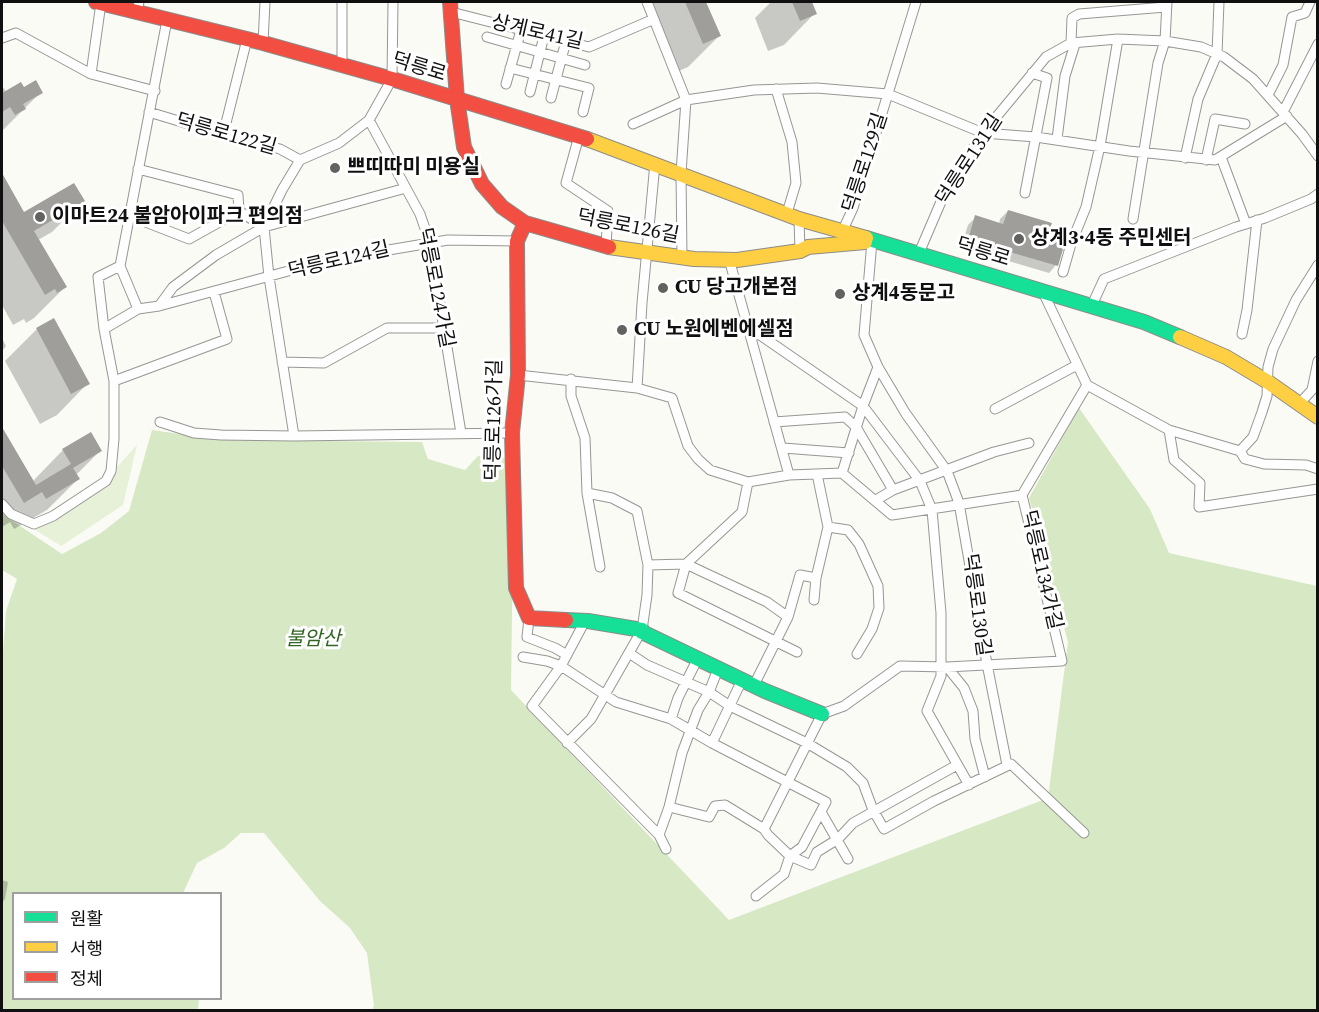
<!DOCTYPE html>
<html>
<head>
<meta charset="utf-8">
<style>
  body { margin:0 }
  #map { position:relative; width:1319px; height:1012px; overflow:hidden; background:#fbfbf6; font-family:"Source Serif 4","Noto Sans KR",serif }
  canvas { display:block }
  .frame { position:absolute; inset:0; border:3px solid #101010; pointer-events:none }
  .legend { position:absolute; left:12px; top:892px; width:210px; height:108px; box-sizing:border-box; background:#fff; border:2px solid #9f9f9f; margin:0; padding:8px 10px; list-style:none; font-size:18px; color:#101010 }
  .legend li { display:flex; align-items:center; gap:12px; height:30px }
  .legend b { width:30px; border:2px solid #9f9f9f }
</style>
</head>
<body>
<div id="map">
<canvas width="1319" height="1012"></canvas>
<div class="frame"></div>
<ul class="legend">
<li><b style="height:8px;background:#16e098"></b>원활</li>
<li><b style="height:8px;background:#ffcf43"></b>서행</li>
<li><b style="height:8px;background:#f24e42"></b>정체</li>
</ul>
</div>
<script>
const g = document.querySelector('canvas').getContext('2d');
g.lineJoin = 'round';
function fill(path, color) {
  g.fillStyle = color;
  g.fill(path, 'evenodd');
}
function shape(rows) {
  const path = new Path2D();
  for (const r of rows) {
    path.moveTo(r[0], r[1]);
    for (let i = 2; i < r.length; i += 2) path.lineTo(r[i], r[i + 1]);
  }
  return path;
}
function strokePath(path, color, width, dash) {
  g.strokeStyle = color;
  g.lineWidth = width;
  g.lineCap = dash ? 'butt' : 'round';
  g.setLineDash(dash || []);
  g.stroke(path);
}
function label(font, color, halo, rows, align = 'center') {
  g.font = font + ' "Source Serif 4","Noto Sans KR",serif';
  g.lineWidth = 6;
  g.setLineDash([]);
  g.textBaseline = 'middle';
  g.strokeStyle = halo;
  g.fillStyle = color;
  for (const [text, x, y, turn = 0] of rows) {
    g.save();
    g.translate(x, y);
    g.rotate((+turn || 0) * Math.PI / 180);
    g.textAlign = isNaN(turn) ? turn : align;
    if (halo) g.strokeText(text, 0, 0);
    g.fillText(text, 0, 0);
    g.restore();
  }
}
const green = shape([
  [137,445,123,505,61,546,29,526,107,478]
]);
const forest = shape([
  [1079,408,1150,509,1169,553,1317,586,1317,1010,372,1010,374,1006,367,953,350,928,320,901,264,833,241,833,224,848,197,863,183,893,14,894,14,998,199,999,198,1010,2,1010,2,666,6,611,17,579,2,570,2,514,62,554,101,533,129,511,152,430,222,440,422,442,428,459,465,470,478,456,514,458,511,690,729,920,1048,798,1068,642,1029,498]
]);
const shadow = shape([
  [641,2,704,2,719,36,688,67,672,74],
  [771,2,811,2,815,13,784,45,768,51,755,18],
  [4,88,6,92,24,89,41,92,2,131,2,89],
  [2,176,23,214,83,201,52,232,38,240,65,287,34,318,26,323,24,319,13,325,2,305],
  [1008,211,1047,235,1056,265,1049,273,961,247,968,225,976,217,999,224,1000,219],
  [54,320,88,383,57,415,40,424,5,361,36,330],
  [2,338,6,346,2,351],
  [2,430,32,482,63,450,91,434,100,451,76,475,78,479,47,510,14,529,10,522,2,527],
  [2,880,8,882,5,899,2,903]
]);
const building = shape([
  [685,2,706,2,721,36,703,44],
  [792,2,812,2,817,14,800,21],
  [36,80,43,93,23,104,26,109,15,115,10,107,2,112,2,93,21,82,24,87],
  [2,173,24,212,74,183,85,201,34,231,67,287,57,293,55,289,45,295,2,221],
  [1008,210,1052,223,1048,234,1066,239,1058,266,968,240,975,215,1003,224],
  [54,318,90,384,71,394,36,328],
  [2,427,36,485,71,464,62,449,91,432,102,451,73,468,80,479,46,499,42,492,24,503,2,466]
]);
const street = shape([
  [647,2,686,100,681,173,682,257],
  [101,3,91,74,155,91],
  [137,11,139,2],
  [451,12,589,47,654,19],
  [487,37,585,65],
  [2,38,16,33,91,74],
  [263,43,265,2],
  [1071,43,1072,18,1079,14,1166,7],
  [342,65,342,2],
  [510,68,589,88,583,112],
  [506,84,521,30],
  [776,89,792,142,796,183,787,213],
  [530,92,544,36],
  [1268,95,1283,65,1292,17,1305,13,1310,2],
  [551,98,566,41],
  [149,112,231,137,280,149,300,160],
  [1283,112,1318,44],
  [369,120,420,214,430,243,461,433],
  [633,124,686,100,754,90,817,88,888,94,983,133,1036,137,1129,151,1215,160,1287,116],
  [223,135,247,39],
  [579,136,566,183,608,211,606,246],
  [1057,139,1065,76,1075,44],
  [1221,157,1246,224],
  [1185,158,1198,99,1217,54,1219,2],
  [1206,160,1215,119,1245,124],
  [138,169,238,195,239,211,264,227],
  [1025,193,1047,78,1032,73],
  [130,216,189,239,239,211],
  [799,219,800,251],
  [1133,219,1158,63,1165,41,1167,2],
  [842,232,853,208,916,2],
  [872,241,864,335,878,367,906,414,947,471,959,503,987,664,1007,765],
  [919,253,946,190,983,133,1046,57,1071,43,1118,39,1165,41,1201,47,1224,57,1253,79,1302,134,1318,156],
  [729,259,789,475],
  [120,266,167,20],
  [120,266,138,309],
  [1063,272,1071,244,1086,207,1100,146,1118,39],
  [1043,292,1087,385,1169,430,1240,451,1245,459,1264,464,1306,465,1318,469],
  [1092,305,1104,279,1236,227,1265,218,1311,199,1318,194],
  [159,306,173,287,216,255,264,227,406,188],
  [747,326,863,406,920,481,932,510,941,613,941,676,927,711,969,785],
  [104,329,138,309,159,306,329,260,448,240,517,241],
  [1242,334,1247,310,1257,220],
  [282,362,324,363,387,328,444,328],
  [518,375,637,388,672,398,688,446,698,459,710,470,748,482,789,475,842,473,892,515,1022,495],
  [571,379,571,396,585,438,587,493,600,567],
  [114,381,227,339,214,292],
  [637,388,642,303,655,163],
  [1300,403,1312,390,1318,361],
  [995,409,1077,365],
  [160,422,194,433,221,435,294,436,512,433],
  [774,422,845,417,856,427,893,490],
  [1169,430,1174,460,1200,483,1199,507,1318,489],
  [294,436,269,277,264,227,282,190,300,160,339,143,369,120,392,79,393,2],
  [783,448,849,453],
  [1240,451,1253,437,1262,412,1267,396,1268,367,1273,349,1296,300,1318,265],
  [842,473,863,406,878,367],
  [876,500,893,490,994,452,1029,443],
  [2,504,11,514,34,524,53,516,106,481,111,471,114,439,114,381,104,329,98,277,120,266],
  [828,527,848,530,859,544,878,586,879,608,872,629,857,654],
  [648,565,686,564,742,512,748,482],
  [814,600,816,578],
  [788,617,767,602,686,564,678,593,797,652],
  [529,618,527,637,555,648,567,655],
  [585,621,561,666,532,706,659,835,666,849],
  [629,653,647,665,709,692,730,706,807,743,847,767,863,783,873,810,884,829,934,801,1011,764,1084,833],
  [523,657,547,661,561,666,616,702,671,719,712,743,826,802,802,847,790,856],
  [947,667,964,688,973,711,975,739,985,777],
  [754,685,788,617,800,575,816,578,828,527,817,474],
  [671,719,678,698,698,658],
  [567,743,591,719,642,630,647,595,648,565,637,511,612,498,587,493],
  [712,743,742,680],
  [669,807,709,817,715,806,725,805,764,829,768,835,790,856,784,874,756,896],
  [821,812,848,859],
  [764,829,822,714,844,706,900,666,947,667,1062,661,1022,495,1087,385],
  [659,835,669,807,682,753,698,710,709,692,718,669],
  [790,856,811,865,817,852,838,839,853,823,957,765]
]);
const fast = shape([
  [866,238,1144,322,1180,337],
  [566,620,588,621,642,630,642,632,765,691,822,714]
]);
const slow = shape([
  [587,139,799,219,866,238],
  [609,247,694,259,737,260,800,251,808,247,865,242],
  [1180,337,1226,357,1268,382,1318,417]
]);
const jam = shape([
  [96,2,263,43,392,79,587,139],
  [450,2,457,99,464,147,482,184,502,207,525,223,609,247],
  [525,223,517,241,518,375,512,433,516,588,529,618,566,620]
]);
const markers = [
  [335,168,6,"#626260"],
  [40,217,6,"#626260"],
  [1019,239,6,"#626260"],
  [663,288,6,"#626260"],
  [840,294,6,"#626260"],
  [622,330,6,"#626260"]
];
const streetNames = [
  ["상계로41길",537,33,13],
  ["덕릉로",419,68,17],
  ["덕릉로122길",226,135,16],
  ["덕릉로131길",970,160,-57],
  ["덕릉로129길",866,163,-72],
  ["덕릉로126길",628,227,11],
  ["덕릉로",983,253,17],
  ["덕릉로124길",339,261,-13],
  ["덕릉로124가길",435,288,79],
  ["덕릉로126가길",495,420,-89],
  ["덕릉로134가길",1041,570,77],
  ["덕릉로130길",976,605,82]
];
const poiNames = [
  ["쁘띠따미 미용실",347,168],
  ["이마트24 불암아이파크 편의점",52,217],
  ["상계3·4동 주민센터",1031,239],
  ["CU 당고개본점",675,288],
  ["상계4동문고",852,294],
  ["CU 노원에벤에셀점",634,330]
];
const parkNames = [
  ["불암산",313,640]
];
fill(green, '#e6f1d7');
fill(forest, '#d7e8c5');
fill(shadow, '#0003');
fill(building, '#9f9e9b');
strokePath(street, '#969694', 11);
strokePath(fast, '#8c8c8a', 16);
strokePath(slow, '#8c8c8a', 16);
strokePath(jam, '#8c8c8a', 16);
strokePath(street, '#fefefe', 9);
strokePath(fast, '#16e098', 14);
strokePath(slow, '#ffcf43', 14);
strokePath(jam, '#f24e42', 14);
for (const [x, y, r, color] of markers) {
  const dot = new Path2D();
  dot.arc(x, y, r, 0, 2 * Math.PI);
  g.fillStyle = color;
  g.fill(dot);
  strokePath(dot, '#fff', 2);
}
label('20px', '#101010', '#fff', streetNames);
label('bold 20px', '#101010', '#fff', poiNames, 'left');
label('italic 20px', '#326622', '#fff', parkNames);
</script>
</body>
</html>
